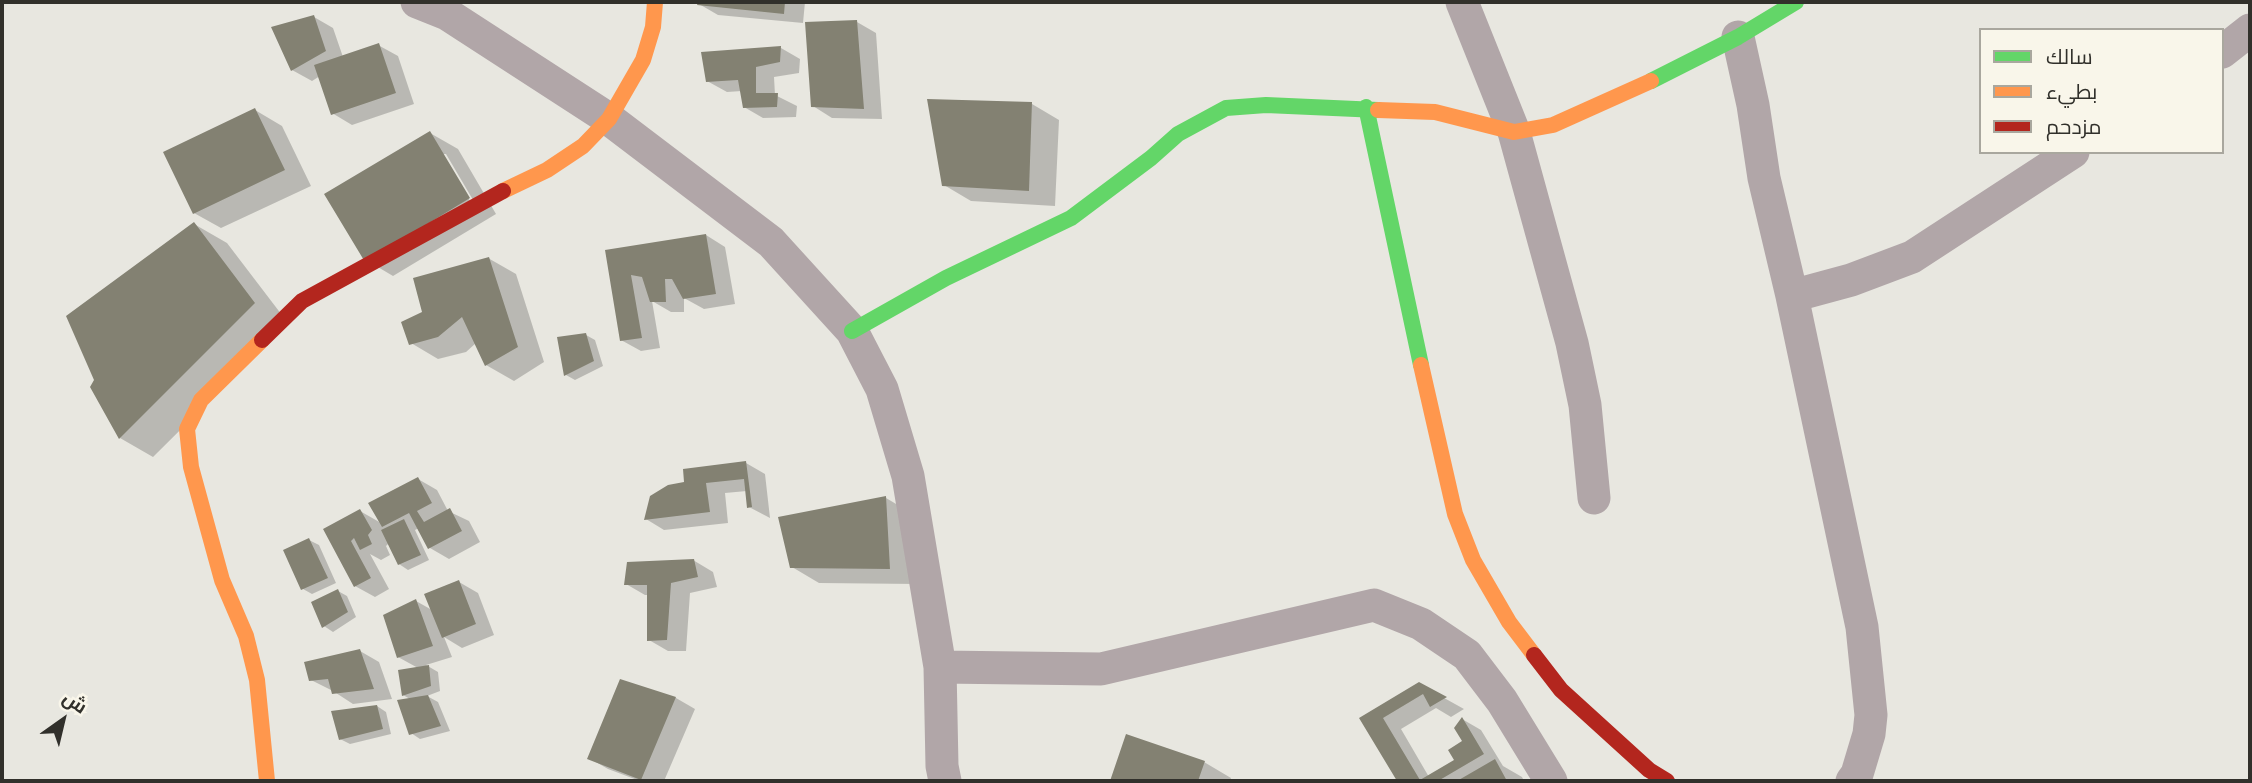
<!DOCTYPE html>
<html>
<head>
<meta charset="utf-8">
<style>
  body { margin:0 }
  #map { position:relative; width:2252px; height:783px; overflow:hidden; background:#e8e7e0; font-family:Helvetica,Cairo,sans-serif }
  canvas { display:block }
  .frame { position:absolute; inset:0; border:4px solid #31302b; pointer-events:none }
  .legend { position:absolute; left:1979px; top:28px; width:245px; height:126px; box-sizing:border-box; background:#f9f6ea; border:2px solid #a9a79e; margin:0; padding:9px 12px; list-style:none; font-size:21px; color:#31302b }
  .legend li { display:flex; align-items:center; gap:14px; height:35px }
  .legend b { width:35px; border:2px solid #a9a79e }
  .north { position:absolute; left:28px; top:685px; width:70px; height:70px; -webkit-text-stroke:5px #f9f6ea; paint-order:stroke; rotate:34deg; font-size:19px; font-weight:700; line-height:28px; text-align:center; color:#31302b }
  .north::after { content:''; display:block; margin:auto; width:24px; height:32px; background:#31302b; clip-path:polygon(50% 0,100% 100%,50% 72%,0 100%) }
</style>
</head>
<body>
<div id="map">
<canvas width="2252" height="783"></canvas>
<div class="frame"></div>
<ul class="legend">
<li><b style="height:9px;background:#63d668"></b>سالك</li>
<li><b style="height:9px;background:#ff974d"></b>بطيء</li>
<li><b style="height:9px;background:#b3261e"></b>مزدحم</li>
</ul>
<div class="north">ش</div>
</div>
<script>
const g = document.querySelector('canvas').getContext('2d');
g.lineJoin = 'round';
function fill(path, color) {
  g.fillStyle = color;
  g.fill(path, 'evenodd');
}
function shape(rows) {
  const path = new Path2D();
  for (const r of rows) {
    path.moveTo(r[0], r[1]);
    for (let i = 2; i < r.length; i += 2) path.lineTo(r[i], r[i + 1]);
  }
  return path;
}
function strokePath(path, color, width, dash) {
  g.strokeStyle = color;
  g.lineWidth = width;
  g.lineCap = dash ? 'butt' : 'round';
  g.setLineDash(dash || []);
  g.stroke(path);
}
const shadow = shape([
  [699,2,805,2,803,23,718,15,699,4],
  [314,17,333,28,343,57,378,45,398,56,414,104,352,125,332,113,320,76,312,81,292,70],
  [857,22,876,33,882,119,832,118,813,106],
  [781,48,800,59,799,73,774,77,775,95,797,106,796,117,763,118,744,107,742,91,727,92,707,81],
  [929,101,1032,104,1059,120,1055,206,971,201,944,185],
  [255,110,282,126,311,186,221,228,194,213],
  [430,133,458,149,496,214,393,276,366,260],
  [442,154,446,154,476,205,473,206],
  [194,224,227,243,288,323,153,457,120,438],
  [706,235,725,247,735,304,704,309,684,298,684,312,671,312,652,301,660,348,641,351,621,340,607,251],
  [488,258,516,274,544,362,514,381,486,365,476,343,466,352,438,359,411,343],
  [586,335,595,340,603,366,575,380,566,375],
  [746,463,765,474,770,518,749,507,747,491,725,493,728,523,664,530,646,519,686,484],
  [418,479,437,490,448,511,469,521,480,542,449,559,430,548,419,528,415,530,429,560,408,570,399,564,389,543,386,546,390,555,381,560,370,554,389,589,375,597,355,586,325,530,360,511,381,523],
  [886,498,913,514,917,584,819,583,792,567],
  [309,540,319,545,336,583,312,594,303,589],
  [693,560,713,572,717,587,690,593,686,651,668,651,649,640,649,595,645,595,626,584],
  [459,582,478,593,494,635,462,648,444,637,452,657,426,665,438,672,440,691,427,696,438,702,450,731,420,739,411,733,410,699,403,695,418,668,398,657,416,601,432,610],
  [338,591,347,596,356,617,333,632,324,626],
  [360,651,379,662,392,699,353,704,333,691,311,680],
  [621,681,676,698,695,709,664,781,640,781,608,769,589,758],
  [1419,684,1464,709,1451,717,1436,708,1401,729,1429,777,1456,761,1464,742,1462,719,1481,730,1503,766,1522,777,1524,781,1399,781,1361,718],
  [377,706,386,712,391,734,350,744,340,739],
  [1127,736,1204,762,1231,778,1230,781,1112,781]
]);
const building = shape([
  [698,2,785,2,784,14,697,5],
  [314,15,326,51,291,71,271,27],
  [857,20,864,109,811,107,805,22],
  [379,43,396,93,331,115,314,65],
  [781,46,780,62,756,67,756,93,778,93,777,107,743,108,738,80,706,82,701,52],
  [927,99,1032,102,1029,191,942,186],
  [255,108,285,170,193,214,163,152],
  [430,131,470,198,365,262,324,194],
  [194,222,255,303,119,439,90,387,94,380,66,316],
  [706,234,716,294,683,299,672,279,665,279,666,302,650,302,642,277,631,275,642,338,620,341,605,250],
  [489,257,518,347,485,366,462,317,438,337,409,345,401,322,422,312,413,278],
  [586,333,594,361,564,376,557,337],
  [746,461,752,507,747,508,744,479,706,483,710,512,644,520,650,496,668,485,684,482,683,469],
  [418,477,432,503,417,511,424,522,450,508,462,531,428,549,409,513,382,527,368,503],
  [886,496,890,569,790,568,778,517],
  [360,509,372,530,368,535,372,544,360,550,354,538,351,541,371,578,354,587,323,529],
  [404,519,421,555,398,565,381,530],
  [309,538,328,578,301,590,283,550],
  [694,559,698,577,671,583,667,640,647,641,647,585,624,585,627,562],
  [459,580,476,624,442,638,424,594],
  [338,589,348,612,322,628,311,602],
  [416,599,433,646,397,658,383,615],
  [360,649,374,689,332,694,328,679,309,681,304,662],
  [429,665,431,686,402,696,398,670],
  [620,679,676,697,641,780,587,759],
  [1419,682,1447,697,1430,707,1423,694,1383,718,1420,780,1454,760,1448,750,1462,741,1454,728,1462,717,1484,754,1438,781,1397,781,1359,718],
  [428,695,441,726,409,735,397,700],
  [377,705,383,729,339,740,331,711],
  [1126,734,1205,761,1198,781,1110,781],
  [1495,759,1507,781,1457,781]
]);
const street = shape([
  [417,2,447,14,609,119,771,242,852,331,882,389,908,476,940,667,942,766,945,781],
  [1462,2,1514,132,1572,343,1585,405,1594,498],
  [1738,37,1753,105,1764,178,1792,296,1862,627,1871,715,1869,734,1857,774,1852,781],
  [2222,52,2250,30],
  [1792,296,1851,280,1912,257,2073,152],
  [940,667,1101,669,1374,605,1421,624,1467,655,1502,701,1551,781]
]);
const fast = shape([
  [1651,81,1738,37,1796,2],
  [1366,107,1421,365],
  [852,331,946,278,1071,218,1151,158,1178,134,1226,108,1266,105,1378,110]
]);
const slow = shape([
  [1378,110,1435,112,1514,132,1553,125,1651,81],
  [503,191,547,170,583,146,609,119,643,60,653,27,655,2],
  [262,340,201,400,187,429,191,467,222,580,246,636,257,680,267,781],
  [1421,365,1455,514,1473,560,1509,622,1534,655]
]);
const jam = shape([
  [262,340,302,301,503,191],
  [1534,655,1561,690,1649,770,1667,781]
]);
fill(shadow, '#0003');
fill(building, '#838172');
strokePath(street, '#b1a6a8', 33);
strokePath(fast, '#63d668', 16);
strokePath(slow, '#ff974d', 16);
strokePath(jam, '#b3261e', 16);
</script>
</body>
</html>
